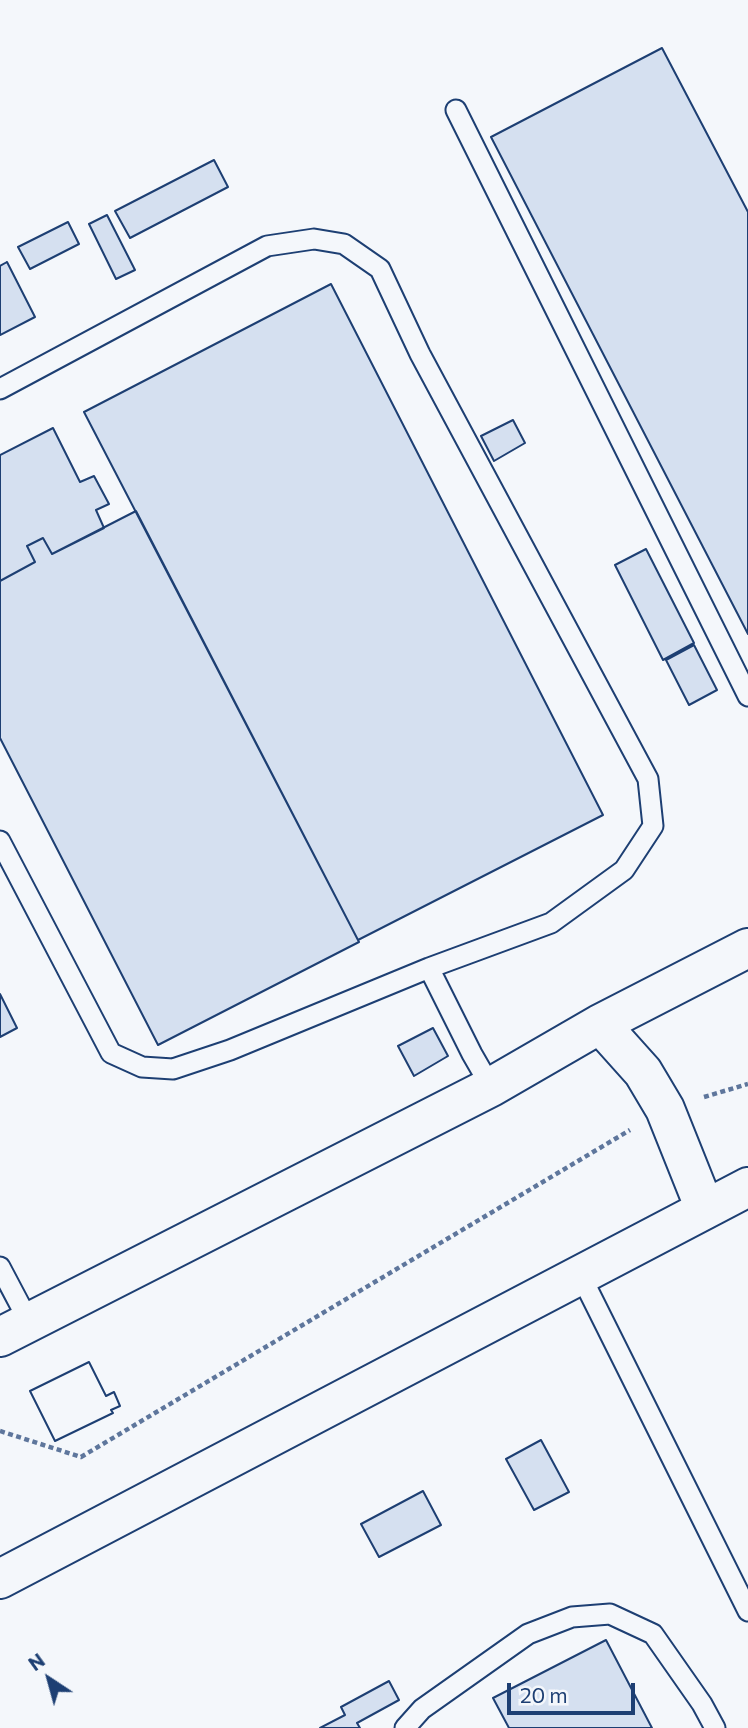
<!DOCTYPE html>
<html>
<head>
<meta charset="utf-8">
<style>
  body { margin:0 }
  #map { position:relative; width:748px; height:1728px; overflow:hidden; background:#f4f7fb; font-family:Commissioner,sans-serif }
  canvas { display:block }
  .north { position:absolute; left:14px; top:1644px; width:70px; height:70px; -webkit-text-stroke:5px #f4f7fb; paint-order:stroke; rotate:324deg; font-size:19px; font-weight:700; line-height:28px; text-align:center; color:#1d3f73 }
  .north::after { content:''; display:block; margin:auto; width:24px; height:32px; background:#1d3f73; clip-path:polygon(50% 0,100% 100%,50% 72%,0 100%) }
  .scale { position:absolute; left:507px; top:1683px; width:128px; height:32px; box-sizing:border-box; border:4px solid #1d3f73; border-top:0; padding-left:9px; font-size:21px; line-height:24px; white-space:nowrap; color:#1d3f73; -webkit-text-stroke:5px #f4f7fb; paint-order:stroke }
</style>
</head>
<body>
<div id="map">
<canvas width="748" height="1728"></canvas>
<div class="north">N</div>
<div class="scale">20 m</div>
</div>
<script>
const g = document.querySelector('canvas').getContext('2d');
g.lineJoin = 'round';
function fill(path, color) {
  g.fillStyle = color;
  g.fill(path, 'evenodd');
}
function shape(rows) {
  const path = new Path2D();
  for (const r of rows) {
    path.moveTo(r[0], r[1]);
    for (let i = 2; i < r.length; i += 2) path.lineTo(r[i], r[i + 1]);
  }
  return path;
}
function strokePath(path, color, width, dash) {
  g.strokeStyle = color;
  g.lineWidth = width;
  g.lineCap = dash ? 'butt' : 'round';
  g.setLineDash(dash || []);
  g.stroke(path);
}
const building = shape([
  [662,48,748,212,748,634,491,137,662,48],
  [214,160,228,187,130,238,115,211,214,160],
  [107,215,135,270,116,279,89,224,107,215],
  [68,222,79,244,30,269,18,247,68,222],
  [7,262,35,317,0,335,0,266,7,262],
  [331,284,603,815,358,940,84,412,331,284],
  [513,420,525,443,494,461,481,436,513,420],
  [53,428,80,482,94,476,109,504,96,510,104,528,52,554,43,538,27,546,35,562,0,581,0,455,53,428],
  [136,511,359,942,158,1045,0,738,0,581,35,562,27,546,43,538,52,554,136,511],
  [646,549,694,643,663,660,615,565,646,549],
  [694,645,717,690,689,705,666,660,694,645],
  [0,994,17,1028,0,1037,0,994],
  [433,1028,448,1056,414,1076,398,1046,433,1028],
  [89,1362,106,1396,114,1392,120,1406,111,1410,113,1413,55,1441,30,1391,89,1362],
  [89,1362,106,1396,114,1392,120,1406,111,1410,113,1413,55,1441,30,1391,89,1362],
  [541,1440,569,1492,534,1510,506,1459,541,1440],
  [423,1491,441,1525,379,1557,361,1524,423,1491],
  [606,1640,652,1728,509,1728,493,1698,606,1640],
  [389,1681,399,1700,357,1723,360,1728,320,1728,345,1715,341,1707,389,1681]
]);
const path = shape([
  [704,1097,748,1084],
  [0,1431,81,1457,630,1130]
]);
const lane = shape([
  [456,110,748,696],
  [0,389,267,246,314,239,344,244,380,269,420,354,648,779,653,826,624,870,551,923,429,968,230,1050,173,1069,142,1067,111,1053,0,841],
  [429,968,472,1054,491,1087],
  [0,1267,29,1322],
  [580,1274,748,1611],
  [405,1728,422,1709,528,1634,572,1617,610,1614,653,1634,702,1704,715,1728]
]);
const street = shape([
  [600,1024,643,1072,665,1109,705,1209],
  [0,1337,491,1087,600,1024,748,948],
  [0,1579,748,1187]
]);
fill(building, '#d5e0f0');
strokePath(building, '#1d3f73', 2);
strokePath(lane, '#1d3f73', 23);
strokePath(street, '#1d3f73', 42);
strokePath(path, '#5e769c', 4.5, [5, 3.5]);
strokePath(lane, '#f4f7fb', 19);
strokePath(street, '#f4f7fb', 38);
</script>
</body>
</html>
